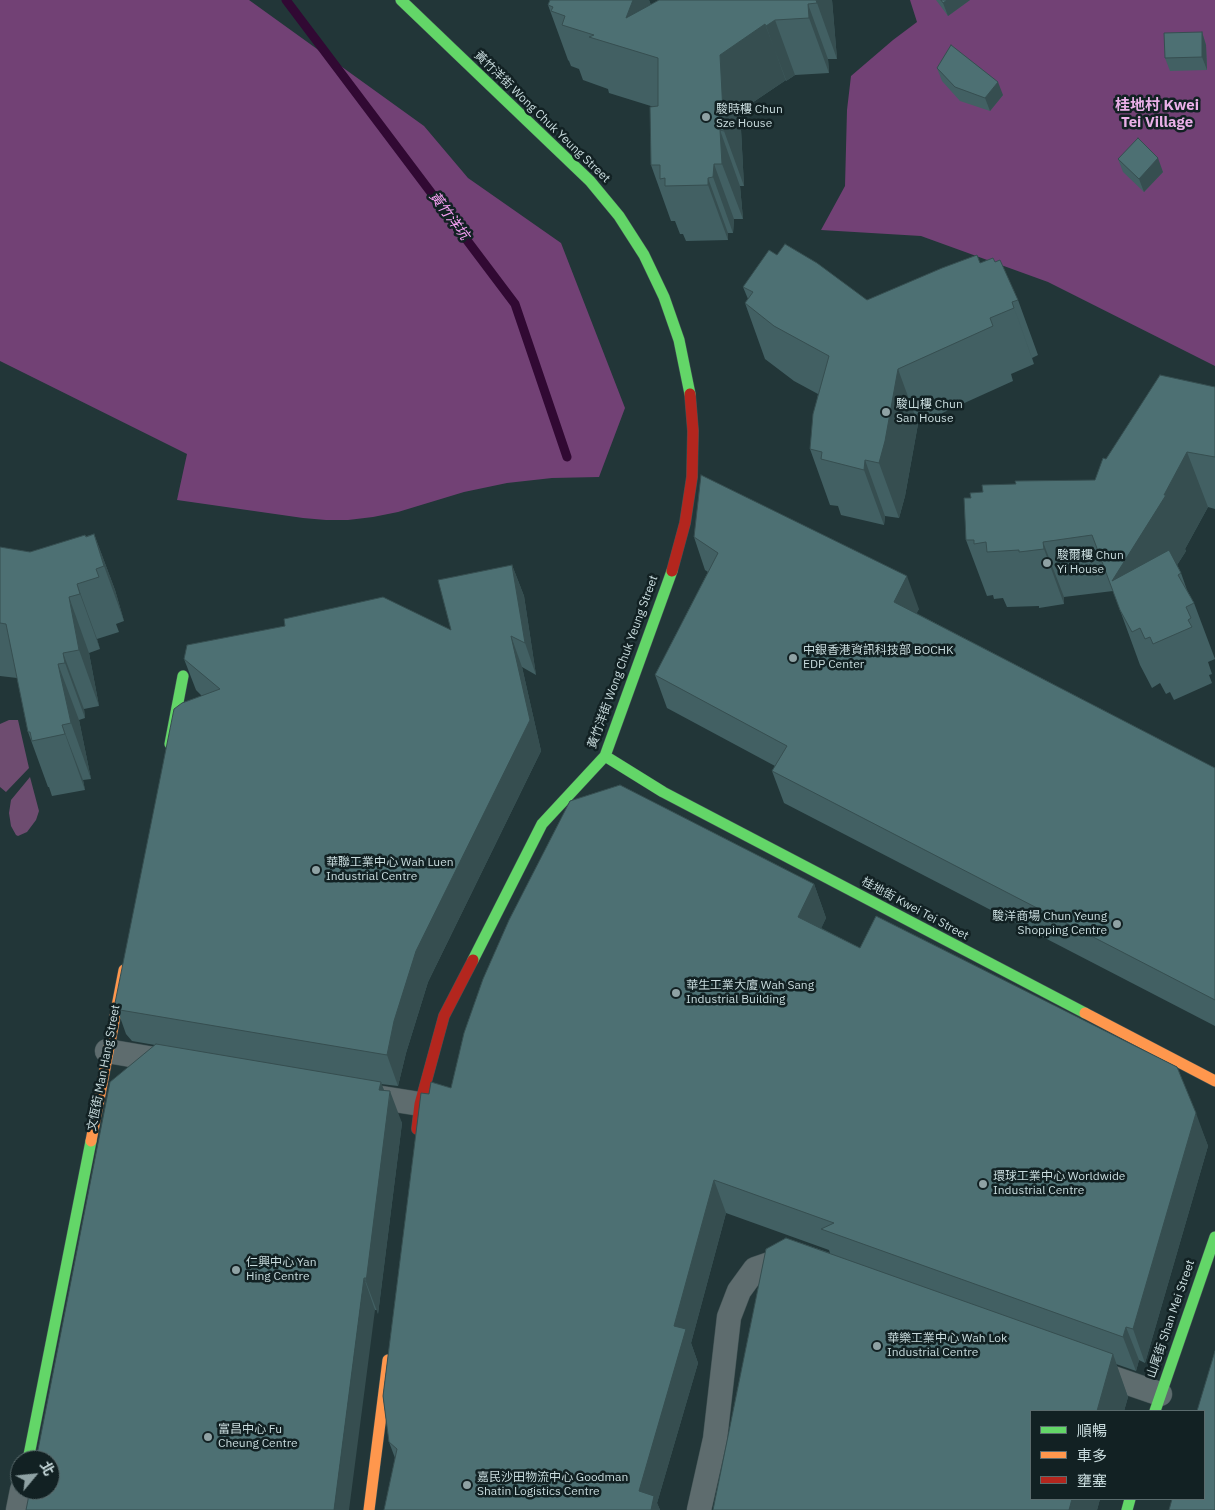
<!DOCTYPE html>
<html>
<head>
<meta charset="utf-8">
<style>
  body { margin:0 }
  #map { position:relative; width:1215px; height:1510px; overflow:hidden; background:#223638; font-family:"IBM Plex Sans","Noto Sans TC",sans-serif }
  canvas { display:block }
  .legend { position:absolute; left:1030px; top:1410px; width:175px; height:90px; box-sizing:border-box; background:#122123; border:1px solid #5b6c6e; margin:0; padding:6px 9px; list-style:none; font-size:15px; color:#c9dcde }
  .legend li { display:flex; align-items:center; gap:10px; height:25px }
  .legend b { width:25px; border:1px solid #5b6c6e }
  .north { position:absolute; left:10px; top:1450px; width:50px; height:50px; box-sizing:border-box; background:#122123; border:1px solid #5b6c6e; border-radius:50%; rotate:62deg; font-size:14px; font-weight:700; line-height:20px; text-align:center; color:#c9dcde }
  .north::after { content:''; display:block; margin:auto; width:18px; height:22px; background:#8fa2a4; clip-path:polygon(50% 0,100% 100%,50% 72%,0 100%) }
</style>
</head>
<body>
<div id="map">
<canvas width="1215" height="1510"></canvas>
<ul class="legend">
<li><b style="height:6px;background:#63d668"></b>順暢</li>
<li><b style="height:6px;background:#ff974d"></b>車多</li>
<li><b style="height:6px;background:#b3261e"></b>壅塞</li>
</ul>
<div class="north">北</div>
</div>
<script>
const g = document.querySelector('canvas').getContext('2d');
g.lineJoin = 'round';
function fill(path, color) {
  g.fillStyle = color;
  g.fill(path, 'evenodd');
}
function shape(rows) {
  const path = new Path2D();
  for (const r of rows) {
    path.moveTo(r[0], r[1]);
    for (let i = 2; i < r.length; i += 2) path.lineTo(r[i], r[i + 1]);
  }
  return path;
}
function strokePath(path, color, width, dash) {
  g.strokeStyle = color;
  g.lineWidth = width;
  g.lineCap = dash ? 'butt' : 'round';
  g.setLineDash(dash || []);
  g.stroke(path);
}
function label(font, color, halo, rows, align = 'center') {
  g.font = font + ' "IBM Plex Sans","Noto Sans TC",sans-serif';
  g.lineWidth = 5;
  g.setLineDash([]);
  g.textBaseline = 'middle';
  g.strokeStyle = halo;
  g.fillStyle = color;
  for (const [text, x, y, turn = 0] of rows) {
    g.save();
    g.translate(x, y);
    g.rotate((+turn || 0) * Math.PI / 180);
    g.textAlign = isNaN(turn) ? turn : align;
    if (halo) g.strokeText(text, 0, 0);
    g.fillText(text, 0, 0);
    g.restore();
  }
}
const green = shape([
  [9,720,18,720,29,768,6,792,0,787,0,724],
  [30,777,39,811,36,820,27,832,18,836,16,835,11,826,9,813,11,800]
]);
const forest = shape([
  [0,0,249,0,424,126,468,178,561,243,625,408,599,477,552,478,507,483,464,492,398,512,373,517,348,520,326,520,303,518,177,500,187,454,0,361],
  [910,0,1215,0,1215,366,1048,282,921,236,821,230,845,186,847,110,851,76,893,40,917,22]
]);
const stream = shape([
  [286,0,515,304,567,457]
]);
const street = shape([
  [107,1051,172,1062],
  [363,1095,420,1104],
  [1093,1371,1160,1394],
  [18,1510,22,1490],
  [699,1510,715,1439,729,1317,739,1291,755,1269,781,1260,793,1264]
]);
const fast = shape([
  [401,0,590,181,619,216,644,255,664,297,679,340,690,394],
  [170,744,183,676],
  [605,756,663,792,1085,1013],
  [473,960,542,824,605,756,672,571],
  [1155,1411,1215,1237],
  [28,1460,91,1141],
  [1127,1510,1130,1499]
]);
const slow = shape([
  [1085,1013,1215,1081],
  [91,1141,124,970],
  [369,1510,388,1360]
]);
const jam = shape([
  [672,571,685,523,692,477,693,431,690,394],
  [417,1129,420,1104,444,1016,473,960]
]);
const wall = shape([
  [550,0,649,0,651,5,659,0,832,0,837,59,828,59,829,73,795,75,786,81,786,80,740,111,744,186,740,186,743,219,734,219,733,233,728,233,728,240,686,241,683,234,680,234,675,221,671,221,651,165,654,107,609,93,608,89,583,80,579,69,571,66,569,61,568,60,548,5],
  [936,0,970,0,948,16],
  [1202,32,1206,45,1207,70,1170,71,1165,58],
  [937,68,1003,95,990,111,960,101,942,81],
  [1118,159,1163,172,1144,192,1123,172],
  [980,263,1018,300,1038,355,1032,358,1034,364,1011,374,1013,381,918,424,905,496,899,518,885,516,884,525,841,515,838,506,830,505,810,449,818,394,794,381,765,359,745,303,748,299,743,287,867,300],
  [1215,387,1215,509,1208,507,1185,549,1186,551,1177,565,1181,573,1187,590,1194,603,1215,659,1208,662,1212,674,1209,675,1212,683,1174,700,1170,692,1166,694,1160,683,1152,688,1140,665,1113,591,1064,597,1064,604,1039,608,1039,606,1007,607,1003,598,994,599,993,595,987,596,966,540,971,498,983,492,1016,484,1095,480,1106,459],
  [94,534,115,590,124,621,116,624,119,632,97,639,100,649,89,653,99,706,84,709,85,718,79,720,91,779,83,780,85,790,52,796,49,787,48,787,28,732,17,678,0,676,0,547,30,552],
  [694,537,919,609,916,613,1215,768,1215,1026,784,803,772,771,775,766,667,708,655,675,708,572,705,570],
  [512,565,524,596,536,675,522,667,541,751,428,982,406,1053,398,1086,381,1084,384,1090,402,1123,378,1314,377,1310,375,1310,155,1045,132,1041,126,1034,115,1003,202,696,196,690,184,659,451,630],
  [620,785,814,884,826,918,821,928,860,948,876,916,1177,1067,1208,1146,1145,1363,1139,1360,1136,1371,1116,1364,1128,1397,1124,1411,1031,1411,1031,1499,1100,1499,1097,1510,713,1510,766,1249,786,1238,830,1253,829,1250,726,1213,691,1343,698,1363,657,1503,660,1510,384,1510,395,1458,389,1442,383,1396,421,1093,429,1094,431,1082,451,1088,464,1033,483,979,509,920,570,801]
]);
const shadedWall = shape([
  [633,0,649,0,661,34,626,18],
  [816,0,832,0,837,59,817,3],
  [947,0,970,0,948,16,943,3],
  [808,4,828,59,829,73,809,18],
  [775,20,795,75,786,81,766,26],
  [765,24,786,80,740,111,744,186,724,131,720,55],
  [1202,32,1206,45,1207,70,1202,57],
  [998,82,1003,95,990,111,985,98],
  [720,130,740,186,743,219,722,164],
  [1158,158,1163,172,1144,192,1139,179],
  [714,164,734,219,733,233,713,177],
  [708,178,728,233,728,240,708,185],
  [1012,302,1032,358,1034,364],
  [898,369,918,424,905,496,899,518,879,463],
  [1187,452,1208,507,1185,549,1186,551,1136,630,1112,581,1164,495],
  [865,460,885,516,884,525,864,470],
  [94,534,115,590,124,621,104,566],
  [1043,542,1064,597,1064,604,1044,549],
  [512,565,524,596,536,675,525,643],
  [907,576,919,609,906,634,894,602],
  [77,584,97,639,100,649,80,594],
  [69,597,89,653,99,706,79,650],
  [511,636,522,667,541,751,428,982,406,1053,398,1086,387,1055,394,1021],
  [63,653,84,709,85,718,65,663],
  [58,664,79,720,91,779,71,723],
  [62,725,83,780,85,790,65,734],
  [814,884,826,918,811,951,798,917],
  [381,1082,389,1104,390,1091,402,1123,378,1314,366,1282,379,1090],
  [1196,1113,1208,1146,1145,1363,1133,1329],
  [714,1180,726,1213,691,1343,698,1363,657,1503,660,1510,646,1510,639,1491,674,1326],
  [364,1278,375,1310,349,1510,334,1510],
  [1126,1327,1139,1360,1136,1371,1123,1337],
  [1113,1354,1128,1397,1124,1411,1097,1411],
  [1072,1499,1100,1499,1097,1510,1069,1510]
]);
const building = shape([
  [550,0,633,0,626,18,659,0,816,0,817,3,808,4,809,18,775,20,766,26,765,24,720,55,724,131,720,130,722,164,714,164,713,177,708,178,708,185,665,186,665,178,660,179,660,165,651,165,650,107,658,106,658,58,589,37,594,35,562,25,565,16,551,11,553,7,548,5,550,0],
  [941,0,947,0,943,3,941,0],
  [1202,32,1202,57,1165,58,1164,33,1202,32],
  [951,45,998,82,985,98,955,87,937,68,951,45],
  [1138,138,1158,158,1139,179,1118,159,1138,138],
  [785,244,817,263,867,300,942,268,977,255,980,263,993,258,995,262,1000,260,1018,300,1012,302,1014,308,990,318,993,326,898,369,885,441,879,463,865,460,864,470,821,459,822,452,810,449,813,414,829,356,774,326,745,303,753,292,743,287,769,250,777,255,785,244],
  [1160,375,1215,387,1215,457,1187,452,1164,495,1166,495,1112,581,1169,550,1181,573,1178,575,1194,603,1186,607,1191,618,1188,620,1192,627,1153,644,1150,637,1145,639,1140,628,1132,632,1120,610,1092,535,1043,542,1044,549,1019,552,1019,550,987,552,986,542,974,544,974,540,966,540,964,498,971,498,970,493,983,492,982,485,1016,484,1015,481,1095,480,1103,458,1106,459,1160,375],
  [701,475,907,576,894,602,1215,768,1215,1000,772,771,787,746,655,675,718,553,694,537,701,475],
  [94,534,104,566,96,569,99,577,77,584,80,594,69,597,79,650,63,653,65,663,58,664,71,723,62,725,65,734,32,741,30,732,28,732,6,624,0,623,0,547,30,552,85,535,86,537,94,534],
  [512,565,525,643,511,636,530,720,416,951,394,1021,387,1055,120,1010,115,1003,174,709,182,703,220,689,184,659,187,645,285,626,284,619,383,597,451,630,438,580,512,565],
  [620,785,814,884,798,917,860,948,876,916,1177,1067,1196,1113,1133,1329,1126,1327,1123,1337,821,1229,834,1223,714,1180,674,1326,686,1329,639,1491,654,1496,651,1510,384,1510,397,1449,389,1442,383,1396,421,1093,429,1094,431,1082,451,1088,464,1033,483,979,509,920,570,801,620,785],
  [156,1044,381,1082,379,1090,390,1091,366,1282,366,1278,364,1278,334,1510,26,1510,30,1490,50,1490,50,1460,36,1460,110,1082,156,1044],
  [786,1238,1113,1354,1097,1411,1031,1411,1031,1499,1072,1499,1069,1510,713,1510,766,1249,786,1238],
  [1215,1351,1215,1510,1169,1510,1172,1499,1204,1499,1204,1411,1197,1411,1215,1351]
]);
const markers = [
  [706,117,5,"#8fa2a4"],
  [886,412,5,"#8fa2a4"],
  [1047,563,5,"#8fa2a4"],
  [793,658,5,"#8fa2a4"],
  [316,870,5,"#8fa2a4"],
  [1117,924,5,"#8fa2a4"],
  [676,993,5,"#8fa2a4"],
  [983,1184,5,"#8fa2a4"],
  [236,1270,5,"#8fa2a4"],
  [877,1346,5,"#8fa2a4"],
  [208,1437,5,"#8fa2a4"],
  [467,1485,5,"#8fa2a4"]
];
const poiNames = [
  ["駿時樓 Chun",716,110],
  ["Sze House",716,124],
  ["駿山樓 Chun",896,405],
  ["San House",896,419],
  ["駿爾樓 Chun",1057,556],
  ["Yi House",1057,570],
  ["中銀香港資訊科技部 BOCHK",803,651],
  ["EDP Center",803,665],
  ["華聯工業中心 Wah Luen",326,863],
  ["Industrial Centre",326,877],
  ["駿洋商場 Chun Yeung",1107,917,"right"],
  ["Shopping Centre",1107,931,"right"],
  ["華生工業大廈 Wah Sang",686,986],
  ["Industrial Building",686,1000],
  ["環球工業中心 Worldwide",993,1177],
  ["Industrial Centre",993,1191],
  ["仁興中心 Yan",246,1263],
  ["Hing Centre",246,1277],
  ["華樂工業中心 Wah Lok",887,1339],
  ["Industrial Centre",887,1353],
  ["富昌中心 Fu",218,1430],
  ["Cheung Centre",218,1444],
  ["嘉民沙田物流中心 Goodman",477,1478],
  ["Shatin Logistics Centre",477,1492]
];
const streetNames = [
  ["黃竹洋街 Wong Chuk Yeung Street",542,117,44],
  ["黃竹洋街 Wong Chuk Yeung Street",623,662,-70],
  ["桂地街 Kwei Tei Street",915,909,28],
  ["文恆街 Man Hang Street",104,1068,-79],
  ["山尾街 Shan Mei Street",1171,1319,-71]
];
const waterNames = [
  ["黃竹洋坑",449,216,53]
];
const quarterNames = [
  ["桂地村 Kwei",1157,106],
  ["Tei Village",1157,123]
];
fill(green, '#6e4c70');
fill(forest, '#724175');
strokePath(stream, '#310933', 9);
strokePath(street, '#415254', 25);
strokePath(fast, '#415254', 12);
strokePath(slow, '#415254', 12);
strokePath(jam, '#415254', 12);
strokePath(street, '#5e6c6e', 24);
strokePath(fast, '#63d668', 11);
strokePath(slow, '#ff974d', 11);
strokePath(jam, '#b3261e', 11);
fill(wall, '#426063');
fill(shadedWall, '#364e50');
fill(building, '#4d7073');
strokePath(building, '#364e50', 1);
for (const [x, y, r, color] of markers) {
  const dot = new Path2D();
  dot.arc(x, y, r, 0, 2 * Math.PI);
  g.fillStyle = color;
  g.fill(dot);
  strokePath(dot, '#122123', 2);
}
label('12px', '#c9dcde', '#122123', poiNames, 'left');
label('12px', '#c9dcde', '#122123', streetNames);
label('italic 14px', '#f7a1f4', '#122123', waterNames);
label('bold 15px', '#eab0e8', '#122123', quarterNames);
</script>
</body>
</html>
